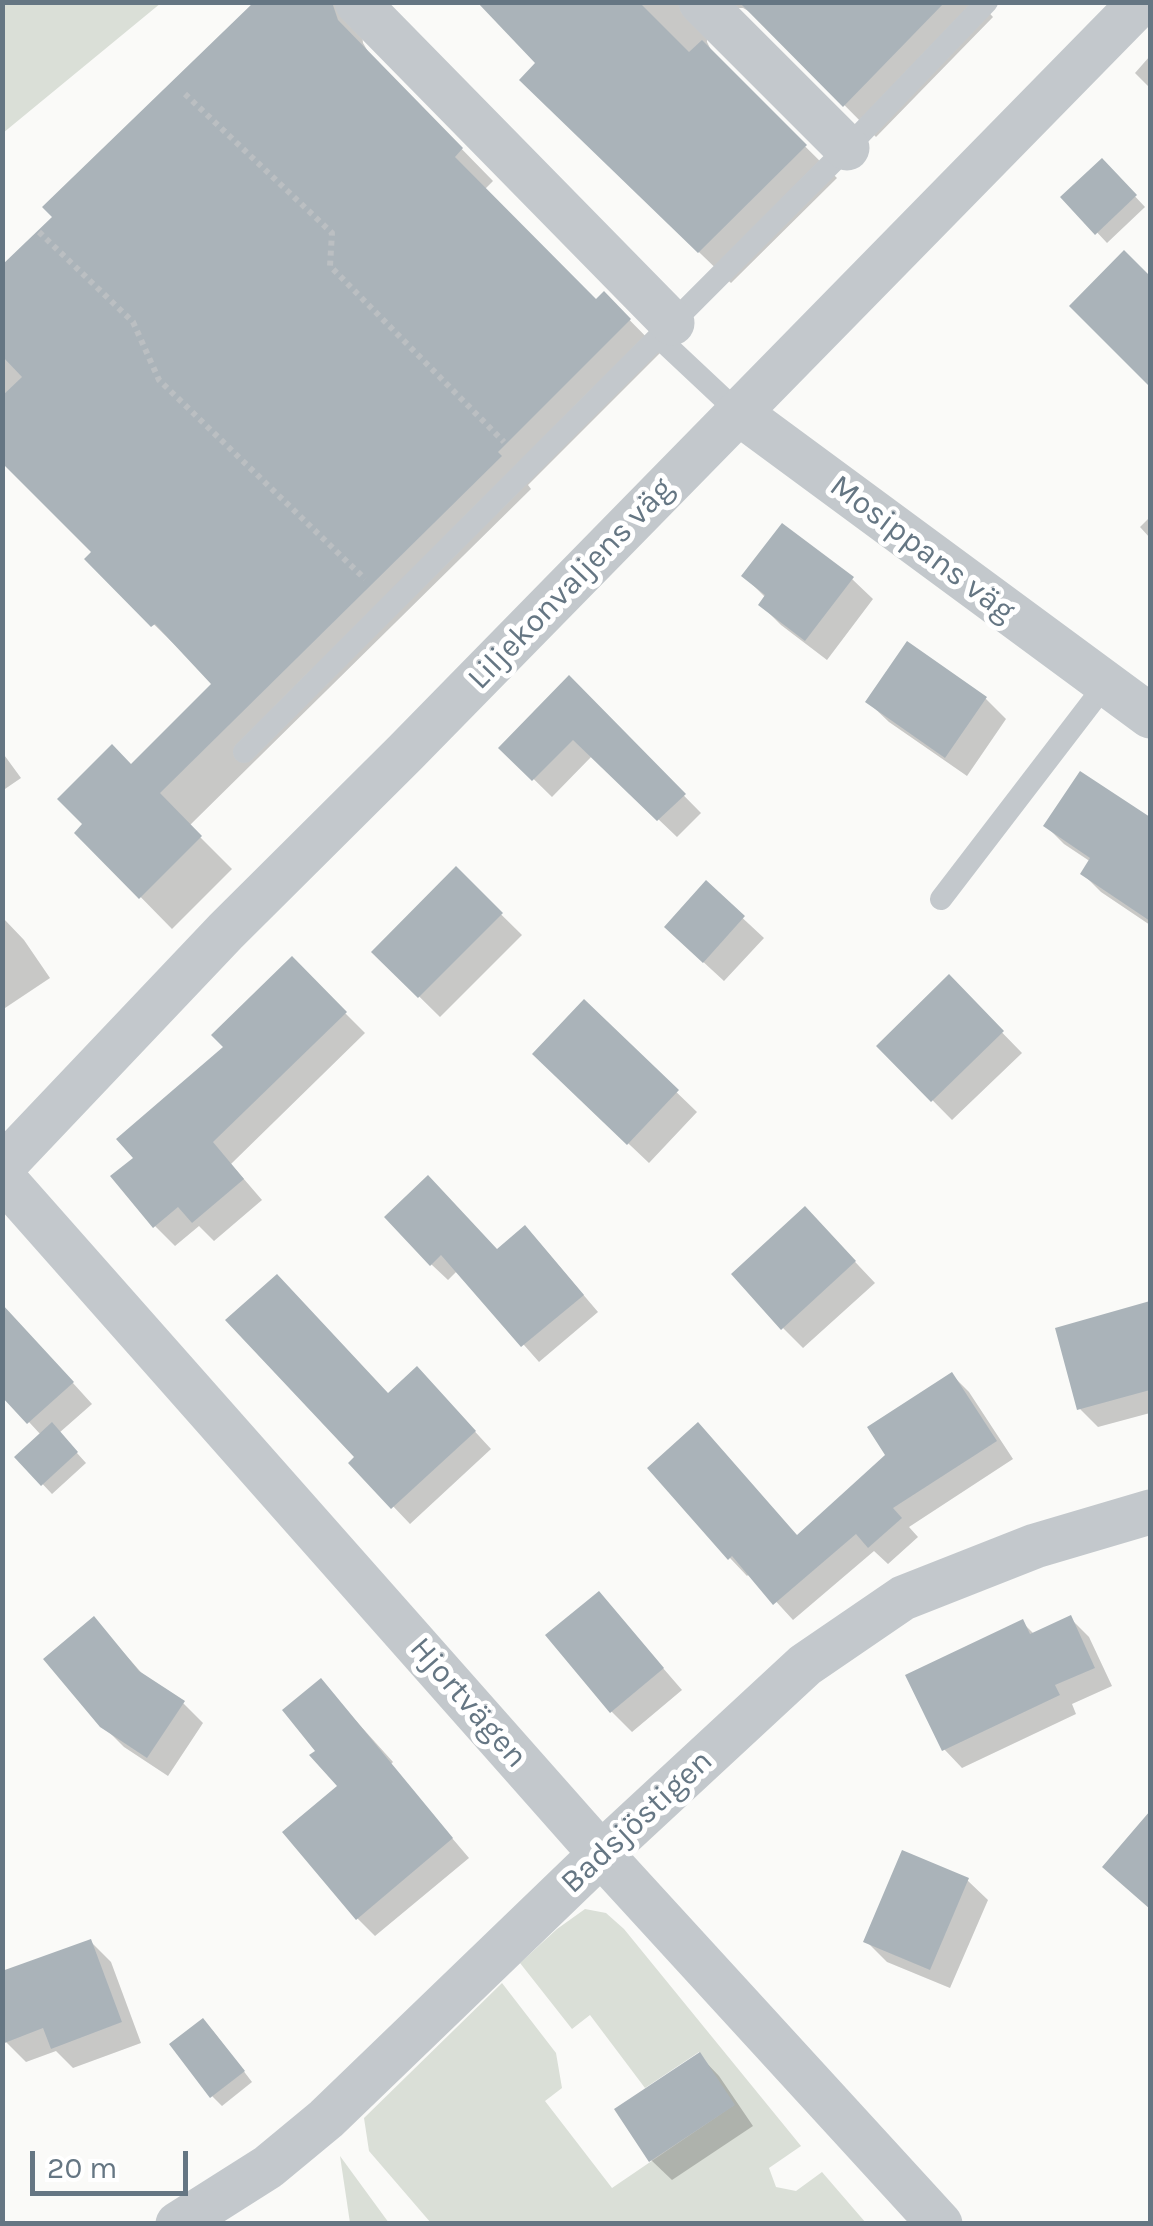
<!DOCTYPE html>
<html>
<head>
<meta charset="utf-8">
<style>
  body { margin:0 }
  #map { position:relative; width:1153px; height:2226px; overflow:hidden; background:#fafaf8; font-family:Karla,sans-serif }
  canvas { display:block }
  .frame { position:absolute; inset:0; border:5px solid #657683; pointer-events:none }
  .scale { position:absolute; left:30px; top:2151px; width:158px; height:45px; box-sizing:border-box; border:5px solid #657683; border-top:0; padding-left:12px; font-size:30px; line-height:35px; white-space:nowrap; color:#657683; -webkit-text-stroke:8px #fff; paint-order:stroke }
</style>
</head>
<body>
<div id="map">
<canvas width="1153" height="2226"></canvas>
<div class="frame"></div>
<div class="scale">20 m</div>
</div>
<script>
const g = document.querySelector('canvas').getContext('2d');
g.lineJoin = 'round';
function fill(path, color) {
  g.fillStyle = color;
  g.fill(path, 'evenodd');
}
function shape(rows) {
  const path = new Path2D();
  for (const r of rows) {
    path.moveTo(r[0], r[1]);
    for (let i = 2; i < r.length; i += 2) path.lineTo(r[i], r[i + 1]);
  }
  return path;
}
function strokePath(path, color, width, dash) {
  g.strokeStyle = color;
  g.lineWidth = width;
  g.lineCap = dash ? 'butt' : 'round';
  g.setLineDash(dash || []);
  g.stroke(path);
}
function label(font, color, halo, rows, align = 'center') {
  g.font = font + ' Karla,sans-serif';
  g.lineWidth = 10;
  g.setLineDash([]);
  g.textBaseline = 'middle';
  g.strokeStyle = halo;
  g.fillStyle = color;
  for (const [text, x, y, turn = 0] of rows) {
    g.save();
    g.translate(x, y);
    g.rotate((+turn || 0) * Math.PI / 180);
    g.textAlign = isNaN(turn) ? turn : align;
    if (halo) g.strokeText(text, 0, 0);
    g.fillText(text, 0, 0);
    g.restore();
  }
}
const green = shape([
  [3,2,161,2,161,3,3,133],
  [585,1909,606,1913,624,1929,801,2146,769,2168,776,2187,796,2191,822,2172,866,2223,431,2223,369,2151,364,2118,502,1983,556,2053,562,2088,545,2101,612,2188,734,2105,699,2052,645,2088,590,2015,572,2029,520,1963,557,1929],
  [340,2156,389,2223,350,2223]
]);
const shadow = shape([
  [256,2,333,2,362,32,363,43,370,55,493,181,484,190,596,302,604,294,661,352,528,485,531,489,189,826,232,869,172,929,78,833,131,768,215,684,87,559,94,552,2,429,2,269,56,217],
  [478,2,979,2,993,17,876,137,754,14,743,8,728,8,707,27,707,42,714,56,837,178,731,283,554,112,539,63],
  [1150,56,1150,88,1135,73],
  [1102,161,1145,207,1107,243,1064,197],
  [1124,253,1150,279,1150,384,1072,306],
  [1150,517,1150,538,1140,527],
  [744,576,852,579,873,599,827,660,781,625,761,605,766,598],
  [908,645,986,699,1006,719,967,776,889,722,868,702],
  [569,679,701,813,677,837,592,756,552,797,502,748],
  [2,752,21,778,2,791],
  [1150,813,1150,925,1101,892,1083,874,1091,862,1064,844,1046,826,1147,818],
  [456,870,522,935,440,1017,374,952],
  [706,884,764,938,724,981,687,947],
  [4,919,24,940,50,978,2,1010],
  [292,960,365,1033,231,1164,262,1200,214,1241,199,1226,175,1246,155,1226,136,1158,227,1048],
  [949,978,1022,1053,952,1120,879,1046],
  [584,1003,697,1112,649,1163,555,1074],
  [428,1179,497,1252,541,1245,598,1312,539,1362,458,1270,448,1280,431,1264],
  [825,1230,875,1283,803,1348,783,1328],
  [1150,1304,1150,1413,1098,1427,1080,1409,1058,1330],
  [14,1318,92,1404,59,1433,86,1463,52,1494,17,1457,41,1435,29,1422],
  [952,1375,969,1392,1013,1459,909,1527,918,1537,888,1564,874,1551,793,1620,750,1573,747,1576,730,1558,650,1468,798,1537,889,1456],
  [433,1386,491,1449,410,1524,352,1463,388,1396],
  [599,1594,682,1690,632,1732,611,1711],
  [1070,1618,1089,1637,1112,1686,1072,1704,1076,1714,962,1768,944,1749,1022,1622,1035,1635],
  [94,1619,146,1678,183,1703,203,1723,168,1776,124,1747,102,1725],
  [321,1682,393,1762,390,1765,469,1858,375,1936,357,1918,340,1787,318,1751],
  [967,1880,988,1900,950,1988,887,1962,866,1941],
  [91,1942,111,1962,141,2043,73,2068,56,2051,26,2062,6,2042],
  [213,2031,252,2082,222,2106,212,2096],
  [699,2055,719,2076,753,2126,672,2180,651,2160]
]);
const building = shape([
  [254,2,332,2,338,20,463,148,455,157,596,299,604,291,631,319,498,452,502,456,160,793,202,836,139,899,74,833,82,824,57,799,112,744,131,764,211,684,155,624,151,627,84,559,91,552,2,463,2,396,22,377,2,356,2,265,52,217,42,207],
  [477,2,639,2,689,52,702,40,807,145,698,253,519,80,535,63],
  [739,2,945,2,843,107],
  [1102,158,1137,195,1095,235,1060,197],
  [1124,250,1150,276,1150,387,1069,306],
  [782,523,854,577,805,641,758,605,765,595,741,576],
  [907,641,987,697,945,758,865,702],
  [569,675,686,794,657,821,573,740,532,781,498,748],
  [1080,771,1150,817,1150,921,1080,874,1090,858,1043,826],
  [456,866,503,913,418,998,371,952],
  [706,880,745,916,703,963,664,927],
  [292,956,347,1012,213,1142,244,1179,192,1223,178,1207,153,1228,110,1176,133,1158,116,1139,223,1047,211,1035],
  [949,974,1004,1031,931,1102,876,1046],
  [584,999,679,1090,627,1145,532,1054],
  [428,1175,497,1249,525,1225,584,1295,521,1347,441,1255,430,1266,384,1217],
  [805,1206,856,1261,781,1330,731,1274],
  [277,1274,388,1393,417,1366,476,1431,391,1509,348,1463,354,1457,225,1320],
  [1150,1301,1150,1390,1077,1410,1055,1328],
  [2,1304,74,1382,27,1424,2,1397],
  [952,1372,997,1441,893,1508,902,1518,868,1548,856,1534,773,1605,732,1556,728,1560,647,1468,698,1422,797,1535,885,1455,867,1427],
  [52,1422,78,1452,41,1486,14,1457],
  [599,1591,664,1668,610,1713,545,1635],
  [1071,1615,1095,1668,1055,1685,1060,1695,942,1751,905,1675,1023,1619,1030,1634],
  [94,1616,139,1671,185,1701,147,1758,100,1727,43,1659],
  [321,1678,453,1838,356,1920,282,1832,337,1786,309,1755,315,1751,282,1710],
  [1150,1811,1150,1909,1102,1867],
  [902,1850,969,1878,930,1970,863,1942],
  [91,1939,122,2022,51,2049,43,2028,2,2044,2,1971],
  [203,2018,245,2071,210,2098,169,2044],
  [700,2052,735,2105,649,2162,614,2109]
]);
const path = shape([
  [185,94,332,233,330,266,504,442],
  [39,232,133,322,159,380,365,579]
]);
const service = shape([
  [658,337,739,413],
  [244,752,847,148,987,2],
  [941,899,1105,685]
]);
const minor = shape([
  [357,2,672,323],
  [701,2,847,148],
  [739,413,1150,716],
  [2,1167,226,931,405,753,1141,2],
  [2,1177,601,1854,940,2224],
  [178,2224,268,2167,326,2119,601,1854,805,1665,903,1598,1035,1546,1150,1512]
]);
const streetNames = [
  ["Mosippans väg",922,549,37],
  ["Liljekonvaljens väg",571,584,-46],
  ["Hjortvägen",468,1703,49],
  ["Badsjöstigen",637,1822,-43]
];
fill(green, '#dadfd7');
fill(shadow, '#0003');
fill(building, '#aab3b9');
strokePath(path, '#bbbfc2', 6, [5, 5]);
strokePath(service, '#c3c8cc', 22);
strokePath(minor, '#c3c8cc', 45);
label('32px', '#657683', '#fff', streetNames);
</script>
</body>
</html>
